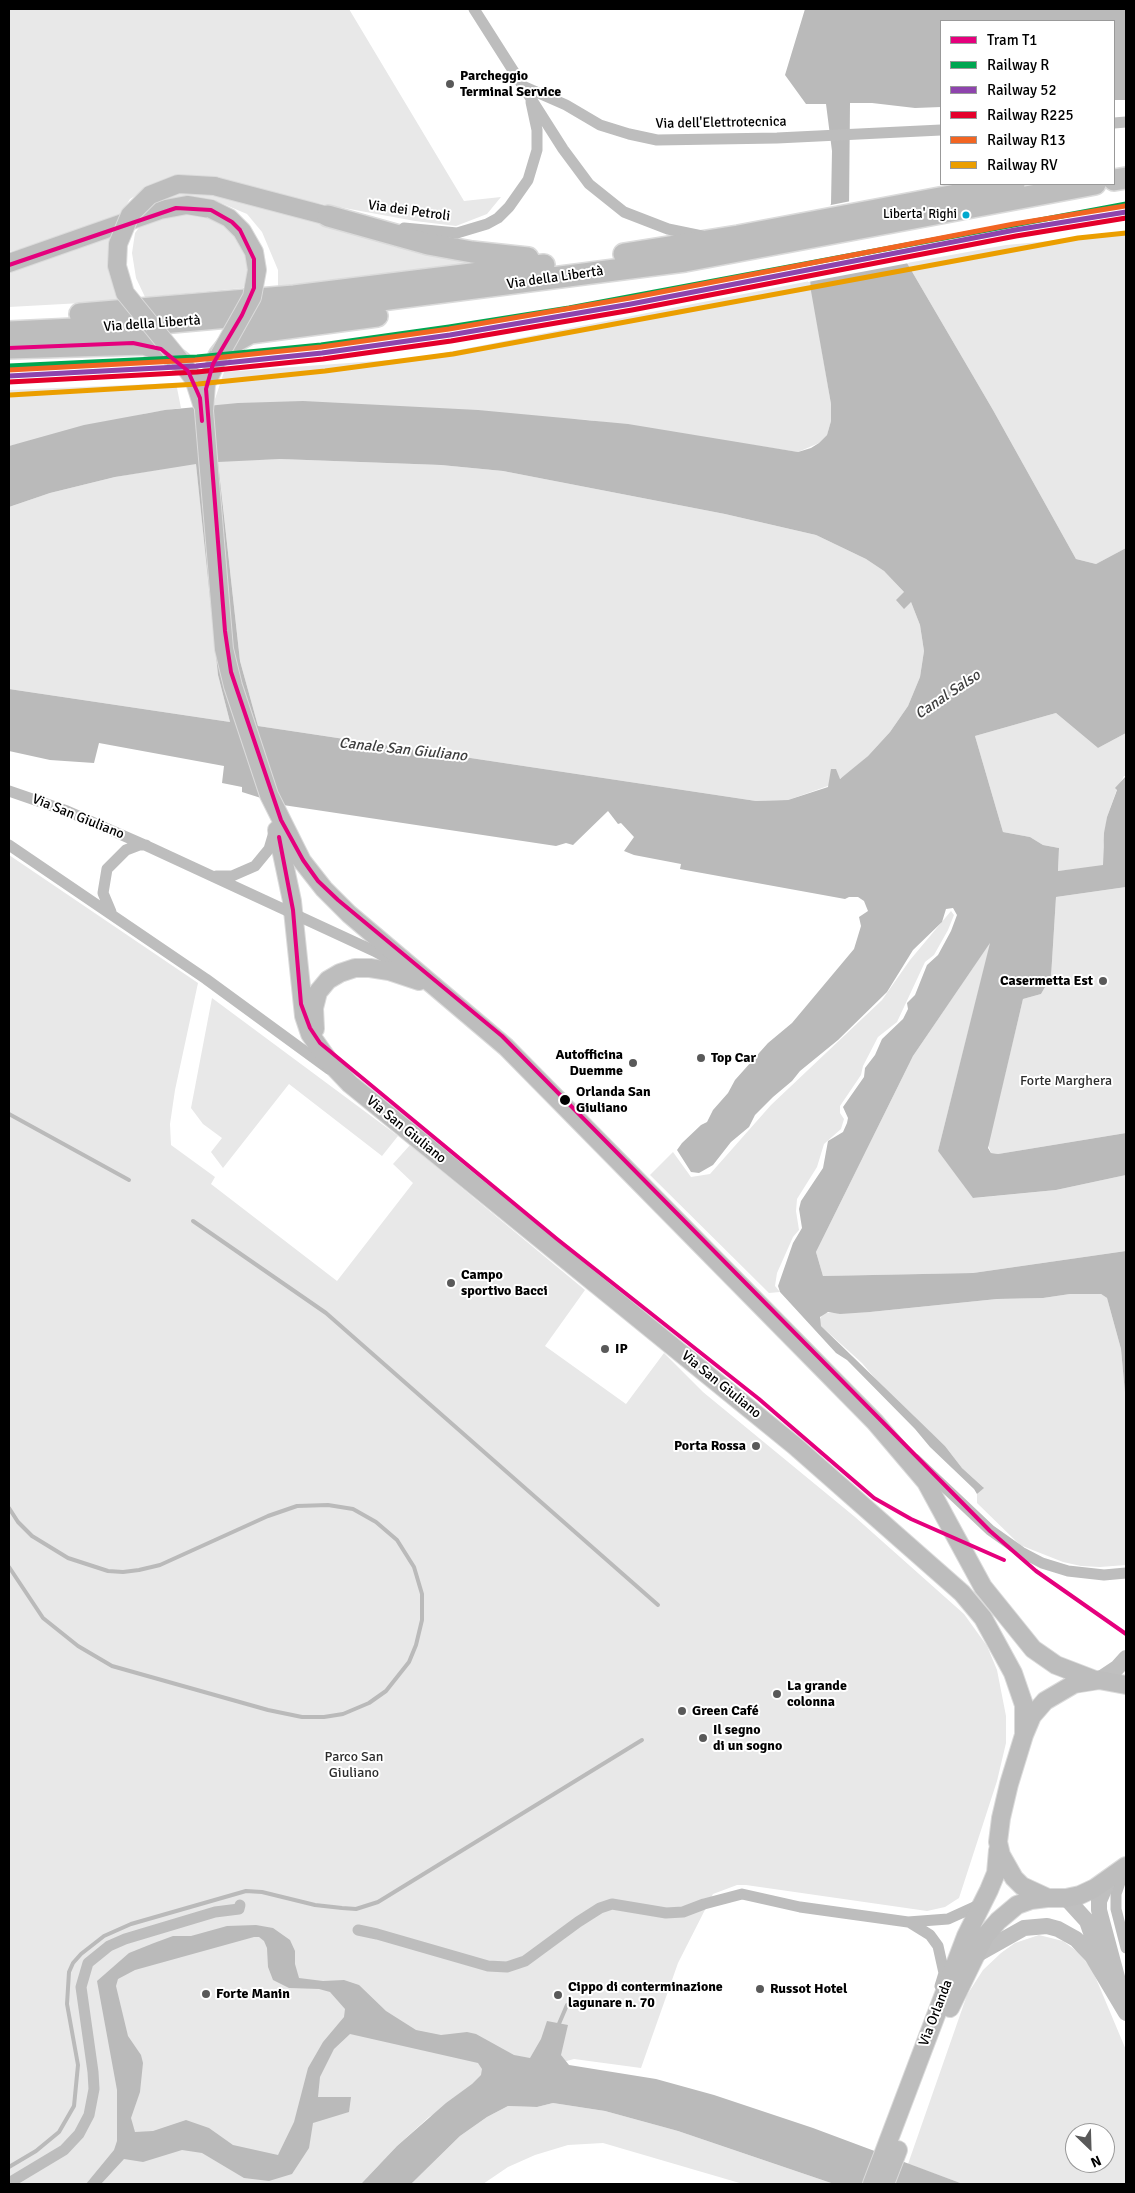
<!DOCTYPE html>
<html>
<head>
<meta charset="utf-8">
<style>
  body { margin:0 }
  #map { position:relative; width:1135px; height:2193px; overflow:hidden; background:#fff; font-family:Signika,sans-serif }
  canvas { display:block }
  .frame { position:absolute; inset:0; border:10px solid #000; pointer-events:none }
  .legend { position:absolute; left:940px; top:20px; width:175px; height:165px; box-sizing:border-box; background:#fff; border:1px solid #999; margin:0; padding:6px 9px; list-style:none; font-size:15px; color:#000 }
  .legend li { display:flex; align-items:center; gap:10px; height:25px }
  .legend b { width:25px; border:1px solid #999 }
  .north { position:absolute; left:1065px; top:2123px; width:50px; height:50px; box-sizing:border-box; background:#fff; border:1px solid #999; border-radius:50%; rotate:156deg; font-size:14px; font-weight:700; line-height:20px; text-align:center; color:#000 }
  .north::after { content:''; display:block; margin:auto; width:18px; height:22px; background:#595959; clip-path:polygon(50% 0,100% 100%,50% 72%,0 100%) }
</style>
</head>
<body>
<div id="map">
<canvas width="1135" height="2193"></canvas>
<div class="frame"></div>
<ul class="legend">
<li><b style="height:6px;background:#e5007d"></b>Tram T1</li>
<li><b style="height:6px;background:#00a651"></b>Railway R</li>
<li><b style="height:6px;background:#8e44ad"></b>Railway 52</li>
<li><b style="height:6px;background:#e4002b"></b>Railway R225</li>
<li><b style="height:6px;background:#f26522"></b>Railway R13</li>
<li><b style="height:6px;background:#eb9e00"></b>Railway RV</li>
</ul>
<div class="north">N</div>
</div>
<script>
const g = document.querySelector('canvas').getContext('2d');
g.lineJoin = 'round';
function fill(path, color) {
  g.fillStyle = color;
  g.fill(path, 'evenodd');
}
function shape(rows) {
  const path = new Path2D();
  for (const r of rows) {
    path.moveTo(r[0], r[1]);
    for (let i = 2; i < r.length; i += 2) path.lineTo(r[i], r[i + 1]);
  }
  return path;
}
function strokePath(path, color, width, dash) {
  g.strokeStyle = color;
  g.lineWidth = width;
  g.lineCap = dash ? 'butt' : 'round';
  g.setLineDash(dash || []);
  g.stroke(path);
}
function label(font, color, halo, rows, align = 'center') {
  g.font = font + ' Signika,sans-serif';
  g.lineWidth = 4;
  g.setLineDash([]);
  g.textBaseline = 'middle';
  g.strokeStyle = halo;
  g.fillStyle = color;
  for (const [text, x, y, turn = 0] of rows) {
    g.save();
    g.translate(x, y);
    g.rotate((+turn || 0) * Math.PI / 180);
    g.textAlign = isNaN(turn) ? turn : align;
    if (halo) g.strokeText(text, 0, 0);
    g.fillText(text, 0, 0);
    g.restore();
  }
}
const green = shape([
  [9,9,349,9,464,201,501,197,487,214,456,226,415,221,306,201,152,186,130,199,119,217,44,243,9,252],
  [206,189,425,250,471,264,278,287,278,270,262,232,247,214,214,200,195,197,180,197,161,204,163,198,173,193],
  [177,213,198,213,221,221,234,233,248,256,250,276,243,288,145,297,136,278,132,253,135,233,144,221],
  [1126,234,1126,548,1096,564,1076,559,993,410,907,263,1006,245],
  [113,235,110,264,118,301,9,307,9,272],
  [810,281,831,404,831,421,827,435,819,443,798,452,589,420,213,405,224,372,418,358],
  [176,383,181,408,148,413,9,446,9,390],
  [280,459,441,465,503,471,725,514,816,535,866,559,884,571,904,592,911,602,920,625,924,651,920,677,908,706,890,732,868,756,846,775,828,786,788,800,756,801,258,726,240,661,218,461],
  [196,463,218,675,230,722,9,689,9,507,50,493,115,477],
  [1056,713,1098,748,1126,733,1126,776,1124,776,1117,789,1107,817,1103,848,1103,866,1058,871,1059,848,1043,845,1030,837,1003,832,975,736],
  [9,855,198,983,175,1090,170,1124,171,1145,215,1177,211,1184,337,1281,413,1183,393,1164,410,1145,585,1290,545,1346,626,1404,664,1353,703,1392,855,1517,964,1614,987,1646,997,1670,1006,1716,1006,1743,997,1781,959,1898,945,1907,927,1911,746,1885,737,1885,713,1894,678,1963,641,2068,574,2059,496,2080,429,2117,397,2146,361,2184,9,2184],
  [1126,887,1126,1133,998,1154,991,1153,988,1145,1023,999,1041,994,1051,977,1056,897],
  [951,911,954,915,948,930,934,955,925,962,897,1022,878,1037,863,1066,861,1075,840,1106,840,1113,844,1119,841,1129,824,1144,817,1167,797,1199,796,1211,799,1230,793,1237,777,1273,775,1286,780,1292,769,1293,650,1175,673,1152,691,1177,710,1174,771,1105,882,1000,910,960],
  [991,941,938,1151,974,1198,1056,1190,1126,1175,1126,1251,973,1273,823,1276,816,1252,913,1056],
  [212,998,398,1136,382,1156,289,1084,223,1168,211,1152,222,1138,203,1124,191,1108],
  [1070,1294,1101,1294,1107,1298,1121,1349,1126,1404,1126,1565,1100,1567,1081,1566,1063,1562,1020,1545,977,1503,977,1494,983,1487,962,1468,945,1446,884,1389,862,1363,821,1326,819,1321,823,1313,870,1312,997,1299,1043,1298],
  [1039,1935,1063,1941,1078,1952,1092,1969,1126,2050,1126,2184,963,2184,908,2164,967,1995,983,1970,1001,1953,1015,1943],
  [1075,2133,1105,2133,1105,2163,1075,2163],
  [553,2103,605,2111,678,2131,834,2184,743,2184,603,2143,568,2145,535,2155,508,2167,483,2184,411,2184,460,2136,487,2117,508,2106,537,2107]
]);
const water = shape([
  [805,9,1126,9,1126,100,1114,100,1114,21,941,21,941,107,915,108,872,103,850,103,849,208,907,263,993,410,1076,559,1096,564,1126,548,1126,733,1098,748,1056,713,975,736,1003,832,1030,837,1043,845,1059,848,1058,871,1103,865,1104,833,1107,817,1117,790,1115,788,1126,776,1126,887,1056,897,1051,977,1041,994,1023,999,988,1148,991,1153,998,1154,1126,1133,1126,1175,1056,1190,973,1198,938,1151,990,943,913,1056,816,1252,823,1276,973,1273,1126,1251,1126,1404,1121,1349,1107,1298,1101,1294,1070,1294,1043,1298,997,1299,870,1312,840,1314,828,1312,820,1317,821,1326,945,1446,962,1468,984,1488,977,1494,974,1489,930,1447,915,1429,847,1360,836,1353,780,1292,778,1286,793,1243,802,1228,799,1209,801,1201,823,1168,828,1141,843,1132,847,1123,848,1118,843,1107,864,1077,865,1068,875,1055,882,1039,903,1019,908,1009,907,1003,915,995,927,965,938,955,951,931,957,915,953,908,946,909,942,922,913,950,887,992,838,1040,800,1071,792,1081,773,1097,755,1115,749,1127,731,1142,713,1165,699,1173,691,1172,677,1150,682,1143,701,1125,707,1122,713,1110,728,1093,735,1080,768,1043,792,1023,854,949,861,926,859,917,868,911,864,901,858,897,849,897,845,899,680,869,681,864,634,855,624,851,634,837,621,823,618,824,608,811,573,845,566,843,556,846,283,805,242,792,242,787,222,783,224,766,99,743,94,763,50,760,9,751,9,689,230,722,218,675,196,464,115,477,50,493,9,507,9,446,84,425,165,410,238,403,303,401,478,410,628,424,798,452,811,448,819,443,827,435,831,421,831,404,811,291,807,244,831,204,832,151,826,104,806,104,785,75],
  [280,459,441,465,503,471,725,514,816,535,866,559,884,571,904,592,896,600,904,609,911,602,920,625,924,651,920,677,908,706,890,732,868,756,840,779,836,769,831,769,828,787,788,800,756,801,258,726,240,661,218,462],
  [256,1925,273,1928,290,1940,295,1951,295,1964,299,1978,323,1981,344,1980,359,1985,386,2011,416,2030,441,2035,467,2032,476,2034,514,2055,530,2058,541,2039,547,2021,568,2025,561,2055,569,2065,656,2079,714,2095,813,2128,963,2184,834,2184,678,2131,605,2111,553,2103,537,2107,508,2106,487,2117,460,2136,411,2184,361,2184,397,2146,446,2103,472,2084,481,2075,482,2069,478,2063,350,2034,334,2049,320,2077,318,2097,351,2097,349,2112,313,2123,309,2148,292,2174,269,2181,244,2178,202,2153,182,2150,143,2162,124,2159,101,2184,86,2184,114,2150,117,2141,117,2090,97,1981,129,1953,154,1943,173,1936,191,1936,227,1926],
  [254,1937,259,1937,264,1941,267,1948,268,1967,273,1980,289,1988,319,1989,330,1992,345,2009,344,2017,323,2042,308,2068,294,2122,278,2155,233,2145,209,2128,186,2120,153,2131,135,2132,131,2118,140,2092,143,2063,141,2055,128,2036,116,1986,118,1979,135,1970]
]);
const pier = shape([
  [851,201,851,207,885,227,893,235,909,263,808,282,804,243,826,206]
]);
const stream = shape([
  [9,1114,129,1180],
  [193,1221,326,1313,658,1605],
  [9,1508,18,1522,32,1536,68,1558,108,1571,123,1572,139,1570,160,1565,268,1516,297,1506,328,1505,353,1509,376,1522,397,1540,414,1567,422,1594,422,1620,416,1645,409,1662,386,1691,369,1703,343,1714,324,1717,302,1717,268,1710,112,1666,78,1646,43,1618,9,1567],
  [558,2026,567,2005],
  [9,2167,36,2151,59,2132,74,2106,78,2065,67,2004,69,1972,73,1963,81,1954,104,1936,131,1924,246,1891,262,1892,315,1905,342,1908,356,1909,378,1902,642,1740]
]);
const street = shape([
  [474,9,563,149,589,184,624,212,668,229,702,236],
  [525,87,566,105,600,125,629,134,657,140,777,138,941,130],
  [1114,123,1126,122],
  [404,228,457,233,487,224,498,218,509,207,528,180,537,150,537,130,531,102],
  [9,791,67,811,147,846,374,951,400,965],
  [9,845,206,979,329,1069],
  [216,876,232,876,255,866,269,849,275,829],
  [111,912,103,893,107,869,126,850,139,845,146,845],
  [915,1459,990,1530,1021,1552,1042,1563,1068,1571,1104,1575,1126,1573],
  [1125,1868,1116,1894,1116,1909,1126,1948],
  [909,1922,930,1935,938,1946,944,1973,940,1986],
  [358,1930,377,1934,488,1966,507,1967,525,1961,578,1922,600,1908,612,1904,666,1913,683,1912,704,1904,742,1894,800,1907,908,1922,948,1919,981,1904],
  [9,2183,64,2150,79,2134,89,2115,94,2089,93,2072,81,1987,88,1963,109,1946,125,1939,215,1912,239,1909,240,1905]
]);
const secondary = shape([
  [1099,1680,1117,1668,1126,1658],
  [1108,1880,1099,1901,1099,1910,1121,1992],
  [1066,1898,1087,1921,1101,1961],
  [976,1955,1024,1928,1047,1926,1058,1929,1076,1939,1092,1956,1126,2013]
]);
const primary = shape([
  [214,186,328,216],
  [9,263,160,210,187,205,211,209],
  [219,356,206,384,204,411,224,649,233,686,269,795,302,861,324,889,349,914,506,1047,875,1422,926,1482,983,1587,1033,1649,1056,1665,1095,1680],
  [182,363,194,379,202,404],
  [277,830,292,901,304,1016,310,1034,331,1064,350,1084,795,1446,962,1593,983,1618,1013,1673,1024,1705,1024,1735],
  [315,1029,314,1008,318,992,328,980,340,973,355,968,370,968,389,971,419,981],
  [1126,1685,1099,1680,1074,1684,1045,1701,1032,1716,1024,1735,1009,1784,1001,1818,998,1842,1001,1855,1014,1878,1022,1886,1048,1898,1066,1898,1080,1895,1095,1888,1126,1866],
  [950,2008,985,1936,998,1921,1017,1905,1031,1900,1047,1898],
  [872,2184,966,1936,989,1890,996,1873,998,1850],
  [885,2184,898,2150]
]);
const highway = shape([
  [1114,180,1126,178],
  [328,216,428,244,472,252,528,258],
  [624,254,738,236,1014,184],
  [80,314,294,296,544,265],
  [9,332,117,327,295,311,685,261,1095,184],
  [9,348,144,344,169,353,182,363],
  [219,356,227,346,250,333,377,316]
]);
const primaryBridge = shape([
  [211,209,229,218,242,231,254,252,257,270,252,297,219,356],
  [182,363,125,293,117,266,118,244,130,215,150,195,178,184,214,186]
]);
const rail1 = shape([
  [9,366,197,357,321,345,449,327,569,308,1126,204]
]);
const rail2 = shape([
  [9,376,196,366,322,353,450,335,631,304,1015,230,1126,212]
]);
const rail3 = shape([
  [9,382,197,372,323,359,451,341,632,310,1016,236,1126,218]
]);
const rail4 = shape([
  [9,370,195,360,321,347,449,329,630,298,1014,224,1125,206]
]);
const rail5 = shape([
  [10,395,198,384,325,371,453,354,1078,238,1126,233]
]);
const tram1 = shape([
  [9,265,176,208,211,210,232,222,240,230,254,259,254,288,242,315,213,364,206,389,225,631,231,672,281,820,303,860,318,881,338,900,502,1036,990,1531,1036,1571,1126,1634],
  [9,348,133,343,161,349,188,371,200,398,202,421],
  [279,837,293,910,301,1004,310,1028,320,1043,557,1239,759,1399,874,1498,911,1519,1004,1560]
]);
const markers = [
  [450,84,5,"#595959"],
  [966,215,4.5,"#00a9ce"],
  [1103,981,5,"#595959"],
  [701,1058,5,"#595959"],
  [633,1063,5,"#595959"],
  [565,1100,6,"#000"],
  [451,1283,5,"#595959"],
  [605,1349,5,"#595959"],
  [756,1446,5,"#595959"],
  [777,1694,5,"#595959"],
  [682,1711,5,"#595959"],
  [703,1738,5,"#595959"],
  [760,1989,5,"#595959"],
  [206,1994,5,"#595959"],
  [558,1995,5,"#595959"]
];
const busNames = [
  ["Liberta' Righi",957,215]
];
const poiNames = [
  ["Parcheggio",460,76],
  ["Terminal Service",460,92],
  ["Casermetta Est",1093,981,"right"],
  ["Autofficina",623,1055,"right"],
  ["Duemme",623,1071,"right"],
  ["Top Car",711,1058],
  ["Campo",461,1275],
  ["sportivo Bacci",461,1291],
  ["IP",615,1349],
  ["Porta Rossa",746,1446,"right"],
  ["La grande",787,1686],
  ["colonna",787,1702],
  ["Green Café",692,1711],
  ["Il segno",713,1730],
  ["di un sogno",713,1746],
  ["Cippo di conterminazione",568,1987],
  ["lagunare n. 70",568,2003],
  ["Russot Hotel",770,1989],
  ["Forte Manin",216,1994]
];
const streetNames = [
  ["Via dell'Elettrotecnica",721,123,-1],
  ["Via dei Petroli",409,211,8],
  ["Via della Libertà",555,278,-8],
  ["Via della Libertà",152,324,-4],
  ["Via San Giuliano",78,817,22],
  ["Via San Giuliano",406,1130,39],
  ["Via San Giuliano",721,1385,39],
  ["Via Orlanda",936,2013,-69]
];
const parkNames = [
  ["Forte Marghera",1066,1081],
  ["Parco San",354,1757],
  ["Giuliano",354,1773]
];
const stopNames = [
  ["Orlanda San",576,1092],
  ["Giuliano",576,1108]
];
const waterNames = [
  ["Canal Salso",948,695,-34],
  ["Canale San Giuliano",403,750,6]
];
fill(green, '#e8e8e8');
fill(water, '#bababa');
fill(pier, '#fff');
strokePath(stream, '#bababa', 4);
strokePath(primary, '#dbdbdb', 20);
strokePath(highway, '#dbdbdb', 24);
strokePath(street, '#bdbdbd', 11);
strokePath(secondary, '#bfbfbf', 16);
strokePath(primary, '#bdbdbd', 18);
strokePath(highway, '#bdbdbd', 21);
strokePath(primaryBridge, '#dbdbdb', 20, []);
strokePath(primaryBridge, '#bdbdbd', 18);
strokePath(rail1, '#00a651', 5);
strokePath(rail2, '#8e44ad', 5);
strokePath(rail3, '#e4002b', 5);
strokePath(rail4, '#f26522', 5);
strokePath(rail5, '#eb9e00', 5);
strokePath(tram1, '#e5007d', 4);
for (const [x, y, r, color] of markers) {
  const dot = new Path2D();
  dot.arc(x, y, r, 0, 2 * Math.PI);
  g.fillStyle = color;
  g.fill(dot);
  strokePath(dot, '#fff', 2);
}
label('13px', '#000', '#fff', busNames, 'right');
label('bold 14px', '#000', '#fff', poiNames, 'left');
label('14px', '#000', '#fff', streetNames);
label('14px', '#2d2d2d', '#fff', parkNames);
label('bold 14px', '#000', '#fff', stopNames, 'left');
label('italic 15px', '#3e3e3e', '#fff', waterNames);
</script>
</body>
</html>
